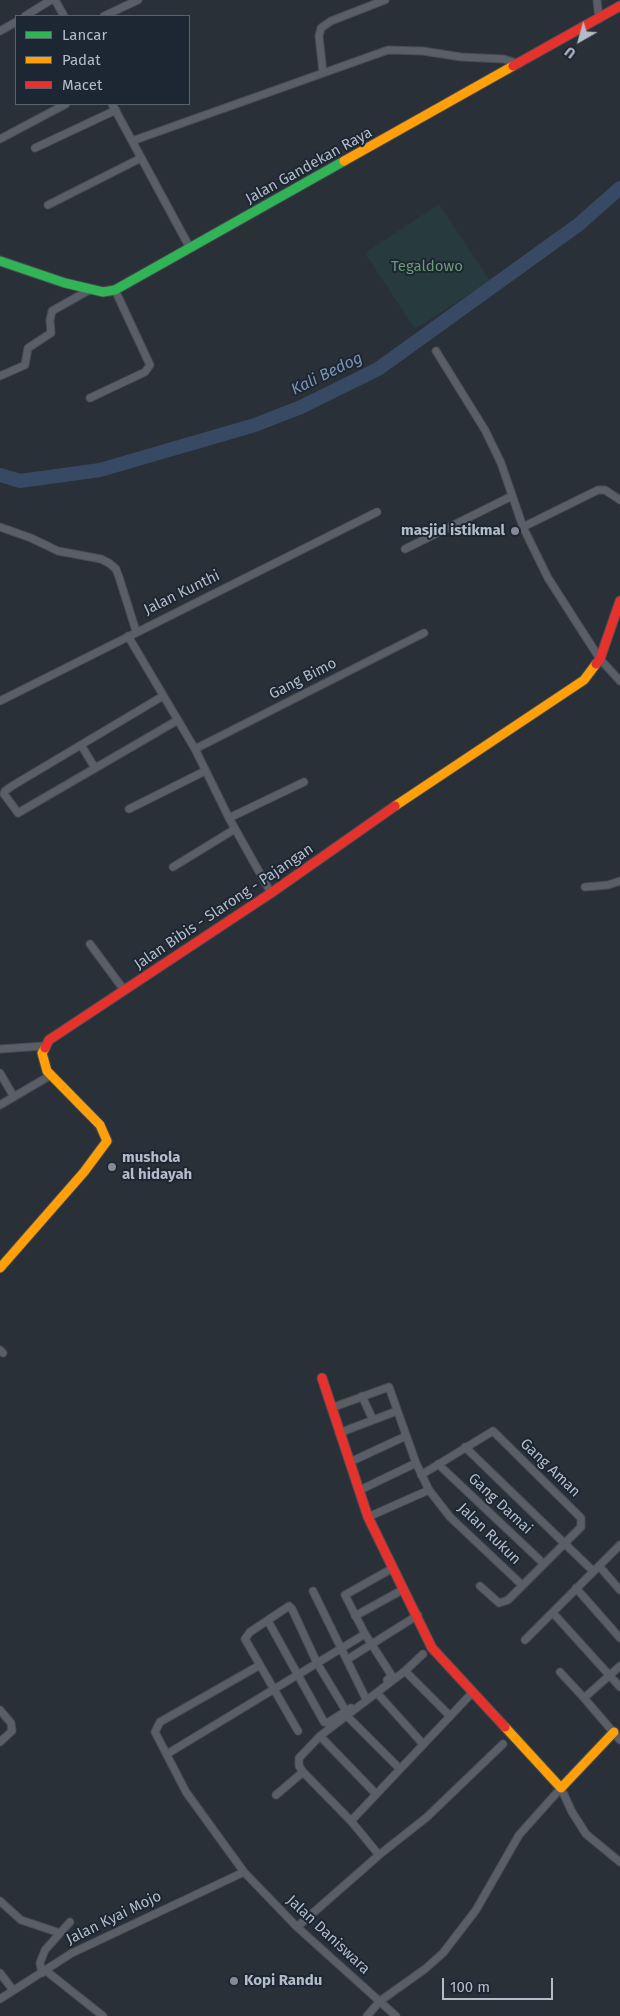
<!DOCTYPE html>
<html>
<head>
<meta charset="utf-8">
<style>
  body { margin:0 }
  #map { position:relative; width:620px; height:2016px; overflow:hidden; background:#2a3038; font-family:"Fira Sans",sans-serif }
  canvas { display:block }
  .legend { position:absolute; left:15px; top:15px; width:175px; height:90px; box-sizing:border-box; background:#1d2633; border:1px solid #59626f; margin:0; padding:6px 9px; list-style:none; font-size:15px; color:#b4bcc9 }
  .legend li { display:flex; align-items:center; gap:10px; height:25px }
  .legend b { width:25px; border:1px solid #59626f }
  .north { position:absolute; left:555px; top:15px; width:50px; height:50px; -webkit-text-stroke:4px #1d2633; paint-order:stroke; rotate:218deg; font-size:14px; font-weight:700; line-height:20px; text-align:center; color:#b4bcc9 }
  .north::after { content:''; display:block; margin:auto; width:18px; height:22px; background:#b4bcc9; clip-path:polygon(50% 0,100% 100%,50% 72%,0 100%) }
  .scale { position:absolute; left:442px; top:1978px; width:111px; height:22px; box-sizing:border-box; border:2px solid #b4bcc9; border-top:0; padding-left:6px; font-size:15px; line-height:18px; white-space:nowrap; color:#b4bcc9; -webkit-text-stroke:4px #1d2633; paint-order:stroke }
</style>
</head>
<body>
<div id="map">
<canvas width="620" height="2016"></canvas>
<ul class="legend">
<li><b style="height:6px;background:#30b455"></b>Lancar</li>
<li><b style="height:6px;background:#ff9f0a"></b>Padat</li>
<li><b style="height:6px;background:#e5322d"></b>Macet</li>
</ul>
<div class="north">U</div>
<div class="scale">100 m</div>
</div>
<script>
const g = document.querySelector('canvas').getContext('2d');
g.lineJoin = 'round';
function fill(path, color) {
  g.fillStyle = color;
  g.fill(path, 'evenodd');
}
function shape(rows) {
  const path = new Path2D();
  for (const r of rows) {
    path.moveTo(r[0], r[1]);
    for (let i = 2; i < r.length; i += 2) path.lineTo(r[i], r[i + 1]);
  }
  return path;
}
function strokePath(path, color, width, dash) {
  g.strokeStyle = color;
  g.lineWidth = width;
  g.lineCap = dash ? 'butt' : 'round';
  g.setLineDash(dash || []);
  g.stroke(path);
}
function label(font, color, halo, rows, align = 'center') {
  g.font = font + ' "Fira Sans",sans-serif';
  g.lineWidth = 4;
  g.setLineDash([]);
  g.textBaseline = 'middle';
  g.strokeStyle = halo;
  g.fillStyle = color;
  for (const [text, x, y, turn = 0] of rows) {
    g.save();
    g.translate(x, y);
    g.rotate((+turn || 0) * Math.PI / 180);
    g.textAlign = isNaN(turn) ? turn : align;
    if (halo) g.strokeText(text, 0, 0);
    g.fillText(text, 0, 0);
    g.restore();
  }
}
const green = shape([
  [439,204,490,281,415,329,365,253]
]);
const river = shape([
  [0,475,20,481,100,470,255,425,301,407,378,369,578,225,620,188]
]);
const street = shape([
  [55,0,64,16],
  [597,0,599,19],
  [25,16,51,0],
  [104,16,138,0],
  [0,31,16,22],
  [323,73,319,36,321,28,331,21,385,0],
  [112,104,190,248],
  [0,139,66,104],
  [132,141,388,50,423,51,461,57,504,59,519,64],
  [35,148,116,110],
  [48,205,141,158],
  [436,351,485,430,501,463,523,527,548,578,600,659,620,681],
  [0,376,25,365,28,348,51,333,50,320,52,311,91,289],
  [90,398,145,372,150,365,115,290],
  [0,527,31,538,58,551,101,559,109,563,116,569,119,577,136,631],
  [523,527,598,490,605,490,620,500],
  [405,549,512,496],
  [128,636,195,749,229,818,271,893],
  [163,696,12,786,5,791,4,794,18,813,178,720],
  [0,701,377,512],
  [81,745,95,768],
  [195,749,424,633],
  [129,809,205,771],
  [229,818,304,782],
  [173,867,235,829],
  [585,887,608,885,620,881],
  [90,944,124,990],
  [0,1049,44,1046],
  [0,1073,14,1097],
  [0,1105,51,1075],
  [0,1350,3,1353],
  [362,1396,373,1420],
  [331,1408,389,1387,416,1463,429,1490,450,1517,522,1585],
  [339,1433,397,1411],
  [465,1447,593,1571],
  [350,1462,406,1436],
  [438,1464,544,1564],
  [421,1475,493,1431,581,1518,581,1527,508,1600,499,1603,480,1586],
  [360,1490,416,1463],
  [368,1517,429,1490],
  [599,1566,620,1590],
  [576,1588,620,1638],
  [313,1591,365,1697],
  [553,1613,620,1687],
  [355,1616,404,1589],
  [268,1621,324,1722,327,1723,351,1708],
  [525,1640,620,1545],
  [348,1659,418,1615],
  [260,1665,160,1722,155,1732,186,1792,244,1872,297,1927,396,2016],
  [620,1666,584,1698,620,1740],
  [405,1671,450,1716],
  [560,1672,584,1698],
  [387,1680,392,1676,365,1634,345,1595,393,1568],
  [377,1693,423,1744],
  [0,1710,11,1723,12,1731,0,1742],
  [347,1716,400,1769],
  [298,1731,245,1639,250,1632,289,1606,292,1609,317,1663,346,1711],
  [320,1736,376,1794],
  [167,1754,365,1634],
  [561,1788,572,1812,586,1834,620,1862],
  [276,1795,303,1772],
  [351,1821,472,1693],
  [379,1855,427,1817,503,1744],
  [0,1901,21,1920,60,1933],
  [297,1927,379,1855,351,1821,303,1772,299,1766,299,1758,320,1736,405,1671,423,1654],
  [45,1970,103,2016],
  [0,1973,13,1990],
  [42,1973,40,1963,45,1950,70,1922],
  [0,1999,72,1953,244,1872],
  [367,2016,380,2001,425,1969,443,1953,476,1910,519,1835,561,1788]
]);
const fast = shape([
  [0,261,65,283,103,292,115,290,344,161]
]);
const slow = shape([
  [344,161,513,66],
  [395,806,584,680,596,664],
  [0,1268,84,1172,107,1141,100,1125,47,1071,42,1053,45,1048],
  [505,1727,561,1788,614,1732]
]);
const jam = shape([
  [513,66,620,6],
  [596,664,600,659,620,601],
  [45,1048,49,1040,271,893,395,806],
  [322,1378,368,1517,432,1648,505,1727]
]);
const markers = [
  [515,531,5,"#848b96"],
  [112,1167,5,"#848b96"],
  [234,1981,5,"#848b96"]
];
const streetNames = [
  ["Jalan Gandekan Raya",309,166,-29],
  ["Jalan Kunthi",182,593,-26],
  ["Gang Bimo",303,679,-27],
  ["Jalan Bibis - Slarong - Pajangan",224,907,-34],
  ["Gang Aman",550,1468,44],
  ["Gang Damai",500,1504,43],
  ["Jalan Rukun",489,1534,44],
  ["Jalan Kyai Mojo",114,1918,-26],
  ["Jalan Daniswara",328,1935,43]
];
const parkNames = [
  ["Tegaldowo",427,267]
];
const poiNames = [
  ["masjid istikmal",505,531,"right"],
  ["mushola",122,1158],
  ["al hidayah",122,1175],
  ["Kopi Randu",244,1981]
];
const waterNames = [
  ["Kali Bedog",327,374,-26]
];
fill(green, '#273a3e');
strokePath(river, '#384963', 14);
strokePath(street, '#484c53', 9);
strokePath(fast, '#484c53', 11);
strokePath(slow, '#484c53', 11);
strokePath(jam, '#484c53', 11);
strokePath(street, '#5a5e66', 7);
strokePath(fast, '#30b455', 9);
strokePath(slow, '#ff9f0a', 9);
strokePath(jam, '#e5322d', 9);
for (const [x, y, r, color] of markers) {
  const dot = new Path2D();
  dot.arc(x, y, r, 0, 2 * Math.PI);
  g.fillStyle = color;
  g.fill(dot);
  strokePath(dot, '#1d2633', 2);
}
label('15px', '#b4bcc9', '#1d2633', streetNames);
label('15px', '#6b9a76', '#1d2633', parkNames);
label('bold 15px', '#b4bcc9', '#1d2633', poiNames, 'left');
label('italic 16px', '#7c92b1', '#1d2633', waterNames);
</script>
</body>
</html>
